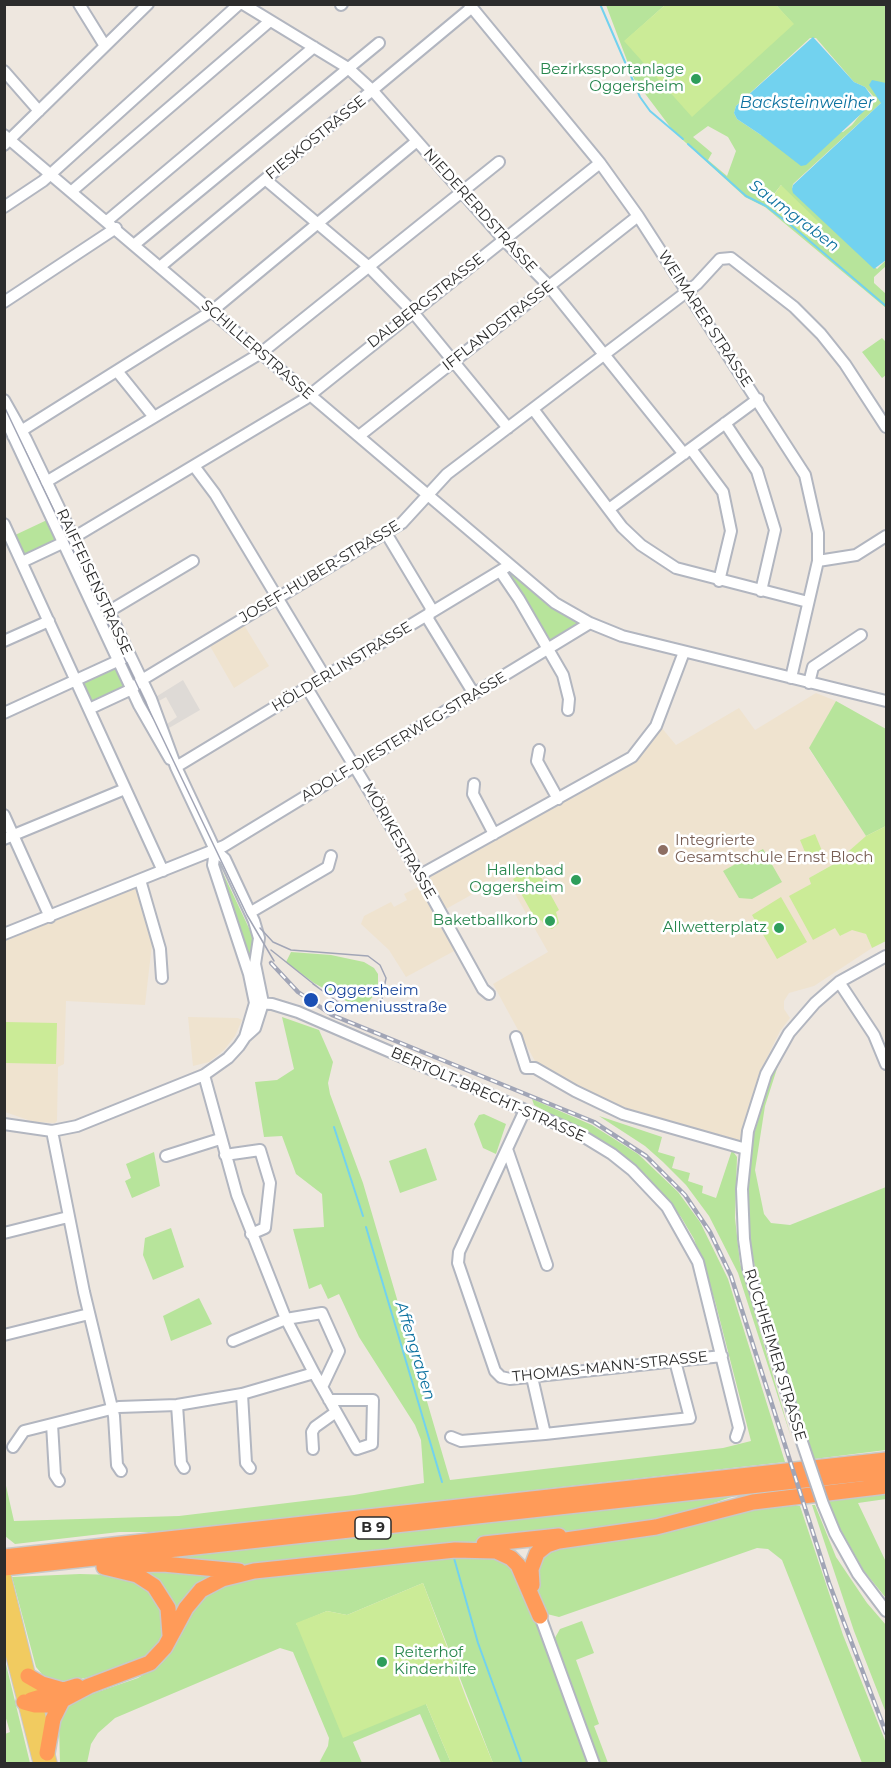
<!DOCTYPE html>
<html>
<head>
<meta charset="utf-8">
<style>
  body { margin:0 }
  #map { position:relative; width:891px; height:1768px; overflow:hidden; background:#eee7df; font-family:Montserrat,sans-serif }
  canvas { display:block }
  .frame { position:absolute; inset:0; border:6px solid #2c2c2c; pointer-events:none }
</style>
</head>
<body>
<div id="map">
<canvas width="891" height="1768"></canvas>
<div class="frame"></div>
</div>
<script>
const g = document.querySelector('canvas').getContext('2d');
g.lineJoin = 'round';
function fill(path, color) {
  g.fillStyle = color;
  g.fill(path, 'evenodd');
}
function shape(rows) {
  const path = new Path2D();
  for (const r of rows) {
    path.moveTo(r[0], r[1]);
    for (let i = 2; i < r.length; i += 2) path.lineTo(r[i], r[i + 1]);
  }
  return path;
}
function strokePath(path, color, width, dash) {
  g.strokeStyle = color;
  g.lineWidth = width;
  g.lineCap = dash ? 'butt' : 'round';
  g.setLineDash(dash || []);
  g.stroke(path);
}
function label(font, color, halo, rows, align = 'center') {
  g.font = font + ' Montserrat,sans-serif';
  g.lineWidth = 5;
  g.setLineDash([]);
  g.textBaseline = 'middle';
  g.strokeStyle = halo;
  g.fillStyle = color;
  for (const [text, x, y, turn = 0] of rows) {
    g.save();
    g.translate(x, y);
    g.rotate((+turn || 0) * Math.PI / 180);
    g.textAlign = isNaN(turn) ? turn : align;
    if (halo) g.strokeText(text, 0, 0);
    g.fillText(text, 0, 0);
    g.restore();
  }
}
const education = shape([
  [244,625,269,666,234,688,210,646],
  [816,693,836,701,809,749,866,836,834,864,809,878,841,936,852,929,866,934,872,948,814,986,789,993,784,1001,784,1009,790,1018,780,1031,760,1072,739,1143,625,1109,574,1086,536,1063,493,984,548,952,505,876,446,909,429,877,636,761,661,727,676,745,739,708,755,730],
  [140,886,152,944,145,1005,66,1001,64,1064,58,1067,57,1121,55,1123,34,1122,5,1112,5,941],
  [420,886,456,950,406,977,389,950,361,924,364,916,391,902,394,907,407,900,404,894],
  [188,1017,238,1018,242,1020,235,1036,224,1050,209,1062,193,1066]
]);
const green = shape([
  [606,5,665,5,625,41,793,24,776,5,886,5,886,85,886,83,881,103,793,184,792,189,877,269,886,260,886,266,874,277,874,283,886,294,886,308,765,207,745,197,674,132,634,79],
  [810,38,816,38,854,82,865,87,874,97,852,125,843,132,761,135,737,119,734,113,736,106],
  [708,126,728,137,736,151,727,176,708,160,712,153,693,137],
  [781,185,809,237,767,203],
  [882,338,886,342,886,375,882,378,862,352],
  [47,520,57,543,23,559,13,536],
  [508,568,586,623,549,646,503,572],
  [114,665,125,689,90,706,79,681],
  [836,701,886,729,886,826,866,836,809,748],
  [763,849,782,882,752,899,739,898,723,871],
  [222,871,256,943,252,960,248,963,250,959],
  [291,952,331,955,364,962,374,968,378,974,378,991,369,1001,363,1003,348,1002,314,983,286,962],
  [282,1017,319,1030,333,1062,328,1083,330,1094,363,1183,450,1480,723,1448,751,1441,715,1301,694,1239,681,1217,646,1175,603,1142,534,1105,532,1099,592,1125,638,1154,678,1192,700,1222,728,1279,785,1462,160,1532,119,1532,15,1544,5,1536,4,1477,14,1521,179,1516,354,1495,424,1483,421,1440,415,1425,359,1337,339,1294,328,1299,321,1284,309,1289,293,1229,324,1227,322,1194,296,1174,282,1136,264,1137,255,1082,277,1080,294,1069],
  [782,1053,765,1106,755,1170,764,1214,771,1223,790,1225,886,1187,886,1450,814,1459,760,1292,748,1232,747,1189,750,1147,774,1067],
  [484,1114,506,1124,496,1154,483,1148,474,1124,479,1115],
  [599,1116,662,1137,658,1152,675,1157,672,1168,690,1173,688,1181,703,1186,702,1193,716,1198,732,1150,737,1157,735,1218,740,1263,791,1437,738,1273,709,1216,686,1185,663,1162,645,1146],
  [426,1148,437,1180,400,1193,389,1161],
  [154,1152,160,1186,132,1198,125,1181,131,1178,126,1164],
  [171,1228,184,1267,153,1280,143,1255,145,1238],
  [199,1298,212,1324,171,1341,163,1316],
  [749,1491,667,1519,607,1528,266,1565,207,1565,153,1559],
  [886,1491,886,1499,858,1503,886,1562,886,1598,864,1571,834,1518,826,1497],
  [781,1503,800,1506,843,1635,886,1743,886,1763,862,1763,782,1560,768,1549,757,1548,559,1617,547,1614,542,1607,533,1578,542,1553,557,1544,640,1537,705,1522,741,1509],
  [812,1505,815,1505,836,1557,867,1603,886,1625,886,1713,854,1631],
  [484,1552,513,1561,588,1763,493,1763,423,1583,347,1615,327,1611,296,1624,426,1704,451,1763,441,1763,420,1714,353,1742,362,1763,319,1763,328,1746,329,1738,293,1652,280,1648,115,1718,98,1733,91,1744,87,1763,60,1764,59,1725,68,1707,83,1697,138,1678,163,1662,178,1639,188,1612,216,1586,262,1577],
  [133,1570,225,1573,176,1617],
  [80,1574,114,1575,148,1585,166,1620,162,1641,145,1660,109,1673,66,1682,46,1679,36,1667,12,1577],
  [582,1621,594,1653,576,1660,599,1724,594,1726,608,1763,600,1763,552,1643,560,1629],
  [5,1660,30,1763,5,1762,5,1734,10,1732,5,1715]
]);
const pitch = shape([
  [665,5,776,5,794,24,692,117,624,41],
  [781,185,821,224,809,238,767,204],
  [886,826,886,941,872,948,866,934,852,930,840,936,835,928,813,940,789,896,811,884,809,878,834,864,866,836],
  [815,834,825,858,810,864,800,840],
  [535,866,559,910,556,912,559,923,552,929,546,927,541,920,537,922,513,879],
  [781,897,807,942,777,959,752,915],
  [5,1022,57,1023,56,1064,5,1063],
  [423,1583,467,1700,493,1763,451,1763,426,1704,343,1738,296,1623,327,1611,347,1615]
]);
const plaza = shape([
  [183,680,200,710,169,728,167,724,177,717,166,697,157,702,154,698]
]);
const water = shape([
  [813,37,854,82,865,87,875,101,806,165,801,166,761,135,737,119,734,113,736,106],
  [872,80,886,83,886,260,874,269,793,193,792,189,793,185,881,103,869,85]
]);
const stream = shape([
  [600,4,640,97,650,111,683,139],
  [688,144,746,196,766,206,792,226,886,306],
  [334,1127,363,1216],
  [366,1227,442,1482],
  [454,1558,478,1643,522,1764]
]);
const minor = shape([
  [79,4,105,46],
  [243,4,348,68,373,91,504,240,549,286,684,454],
  [469,4,600,163,638,216,805,475,818,533,818,561,791,678],
  [341,5,342,4],
  [4,71,39,111],
  [4,135,555,603,590,623,622,636,886,701],
  [4,145,148,4],
  [266,180,369,267,412,311,508,428],
  [72,191,270,21],
  [4,207,43,181,239,4],
  [107,221,314,47],
  [135,244,379,43],
  [161,266,471,8],
  [4,302,116,228],
  [117,371,154,417],
  [4,400,26,439,151,699,176,767,209,837,215,850,225,859,254,921,259,938,255,964,263,1003,255,1028,245,1037],
  [533,409,622,527,641,545,676,568,808,602],
  [4,416,139,705,170,759],
  [725,423,757,471,775,530,761,591],
  [13,436,212,311,417,141],
  [359,436,638,216],
  [691,449,723,492,731,531,719,581],
  [194,466,215,494,325,677],
  [46,482,261,353,499,162],
  [609,509,758,399],
  [4,524,163,871],
  [386,533,431,608,428,619,474,694],
  [818,561,856,555,886,536],
  [22,562,73,538,305,399,600,163],
  [500,571,519,599,563,675,569,699,568,710],
  [101,616,193,561],
  [4,641,49,621],
  [809,683,813,667,861,635],
  [307,688,420,875,483,989,489,994],
  [89,709,132,689,140,681,402,523,447,474,697,284,720,259,731,258,794,307,821,334,845,364,886,427],
  [4,713,124,658],
  [539,750,537,761,558,799],
  [176,767,508,566],
  [474,784,473,794,494,834],
  [4,815,50,917],
  [4,839,125,789],
  [420,875,632,757,656,726,684,652],
  [140,880,160,949,162,978],
  [251,912,328,867,331,856],
  [4,934,224,846,590,623],
  [839,982,874,1035,886,1064],
  [255,1003,272,1004,298,1012,576,1132,612,1154,632,1170,667,1207,698,1262,739,1428,736,1437],
  [516,1037,526,1068,535,1068,575,1091,623,1114,746,1149],
  [204,1075,237,1195,286,1319,314,1373,322,1387,357,1449,372,1444,373,1400,329,1400],
  [525,1110,459,1252,458,1263,495,1371,501,1377,510,1379,722,1356],
  [4,1124,52,1131,77,1126,204,1075,228,1058,239,1046,245,1037,255,1003,249,974,213,865,215,850],
  [52,1131,84,1292,114,1416,117,1465,121,1471],
  [507,1149,547,1265],
  [225,1155,260,1150,270,1183,265,1228,251,1234],
  [166,1156,220,1139],
  [4,1233,68,1217],
  [4,1335,89,1314],
  [233,1341,286,1319,322,1313,339,1351,322,1387],
  [532,1377,545,1434],
  [242,1394,246,1463,250,1468],
  [177,1405,181,1463,184,1468],
  [52,1424,55,1475,59,1481],
  [800,1436,748,1268,744,1239,742,1189,748,1131,766,1074,789,1033,815,1003,839,982,886,956],
  [451,1437,461,1441,545,1434,690,1418,675,1361],
  [13,1447,24,1431,52,1424,119,1407,177,1405,242,1394,314,1373],
  [313,1449,312,1432,315,1427,336,1412],
  [823,1504,835,1533,858,1574,886,1611],
  [540,1616,594,1764]
]);
const major = shape([
  [4,1577,50,1764],
  [4,1620,40,1761]
]);
const highway = shape([
  [484,1544,559,1536],
  [4,1557,886,1460],
  [122,1565,163,1564,239,1571],
  [104,1567,137,1575,154,1586,168,1608,170,1635],
  [4,1568,886,1471],
  [532,1585,531,1569,537,1553,547,1545,559,1541,656,1527,753,1502,886,1486],
  [28,1676,42,1684,63,1690],
  [31,1700,77,1686],
  [24,1702,35,1705,53,1705,89,1686,150,1663,165,1647,186,1608,201,1590,222,1579,254,1571,455,1550,496,1551,511,1558,518,1565,540,1616],
  [47,1753,53,1719,62,1701]
]);
const tram = shape([
  [4,406,247,915,274,961],
  [260,928,273,942,291,950,368,956,380,965,386,978,382,999,372,1007,359,1011,345,1007,313,984],
  [271,950,320,989]
]);
const rail = shape([
  [271,963,298,992,332,1015,594,1122,646,1156,685,1195,710,1232,731,1276,829,1583,886,1733]
]);
const minorBridge = shape([
  [800,1436,823,1504]
]);
const markers = [
  [696,79,6,"#2e9e5b"],
  [663,850,6,"#8d6e63"],
  [576,880,6,"#2e9e5b"],
  [550,921,6,"#2e9e5b"],
  [779,928,6,"#2e9e5b"],
  [311,1000,8,"#1a4fb4"],
  [382,1662,6,"#2e9e5b"]
];
const shields = [
  [373,1528,36]
];
const shieldNames = [
  ["B 9",373,1528]
];
const leisureNames = [
  ["Bezirkssportanlage",684,70],
  ["Oggersheim",684,87],
  ["Hallenbad",564,871],
  ["Oggersheim",564,888],
  ["Baketballkorb",538,921],
  ["Allwetterplatz",767,928],
  ["Reiterhof",394,1653,"left"],
  ["Kinderhilfe",394,1670,"left"]
];
const streetNames = [
  ["FIESKOSTRASSE",316,138,-39],
  ["NIEDERERDSTRASSE",480,211,48],
  ["DALBERGSTRASSE",426,301,-38],
  ["WEIMARER STRASSE",705,319,57],
  ["IFFLANDSTRASSE",498,326,-38],
  ["SCHILLERSTRASSE",257,350,41],
  ["JOSEF-HUBER-STRASSE",320,572,-31],
  ["RAIFFEISENSTRASSE",94,582,65],
  ["HÖLDERLINSTRASSE",342,667,-31],
  ["ADOLF-DIESTERWEG-STRASSE",404,737,-31],
  ["MÖRIKESTRASSE",399,841,60],
  ["BERTOLT-BRECHT-STRASSE",488,1095,24],
  ["RUCHHEIMER STRASSE",775,1355,73],
  ["THOMAS-MANN-STRASSE",610,1367,-6]
];
const educationNames = [
  ["Integrierte",675,841],
  ["Gesamtschule Ernst Bloch",675,858]
];
const transitNames = [
  ["Oggersheim",324,991],
  ["Comeniusstraße",324,1008]
];
const waterNames = [
  ["Backsteinweiher",807,103],
  ["Saumgraben",794,216,37],
  ["Affengraben",415,1351,73]
];
fill(education, '#efe3cf');
fill(green, '#b7e49b');
fill(pitch, '#cbeb97');
fill(plaza, '#dedad6');
fill(water, '#72d2ef');
strokePath(stream, '#72d2ef', 2);
strokePath(minor, '#b2b6c0', 14);
strokePath(major, '#c8c8c8', 16);
strokePath(highway, '#c8c8c8', 18);
strokePath(minor, '#fff', 10);
strokePath(major, '#f1cb60', 14);
strokePath(highway, '#ff9b59', 15);
strokePath(tram, '#a1a5b6', 1.5);
strokePath(rail, '#a1a5b6', 4.5);
strokePath(rail, '#fff', 2, [7]);
strokePath(minorBridge, '#b2b6c0', 14, []);
strokePath(minorBridge, '#fff', 10);
for (const [x, y, r, color] of markers) {
  const dot = new Path2D();
  dot.arc(x, y, r, 0, 2 * Math.PI);
  g.fillStyle = color;
  g.fill(dot);
  strokePath(dot, '#fff', 2);
}
for (const [x, y, w] of shields) {
  const box = new Path2D();
  box.roundRect(x - w / 2, y - 11, w, 22, 4.5);
  g.fillStyle = '#fff';
  g.fill(box);
  strokePath(box, '#2c2c2c', 1.5);
}
label('bold 14px', '#2c2c2c', null, shieldNames);
label('15px', '#27864d', '#fff', leisureNames, 'right');
label('15px', '#2c2c2c', '#fff', streetNames);
label('15px', '#785e54', '#fff', educationNames, 'left');
label('15px', '#164399', '#fff', transitNames, 'left');
label('italic 16px', '#0d72a0', '#fff', waterNames);
</script>
</body>
</html>
